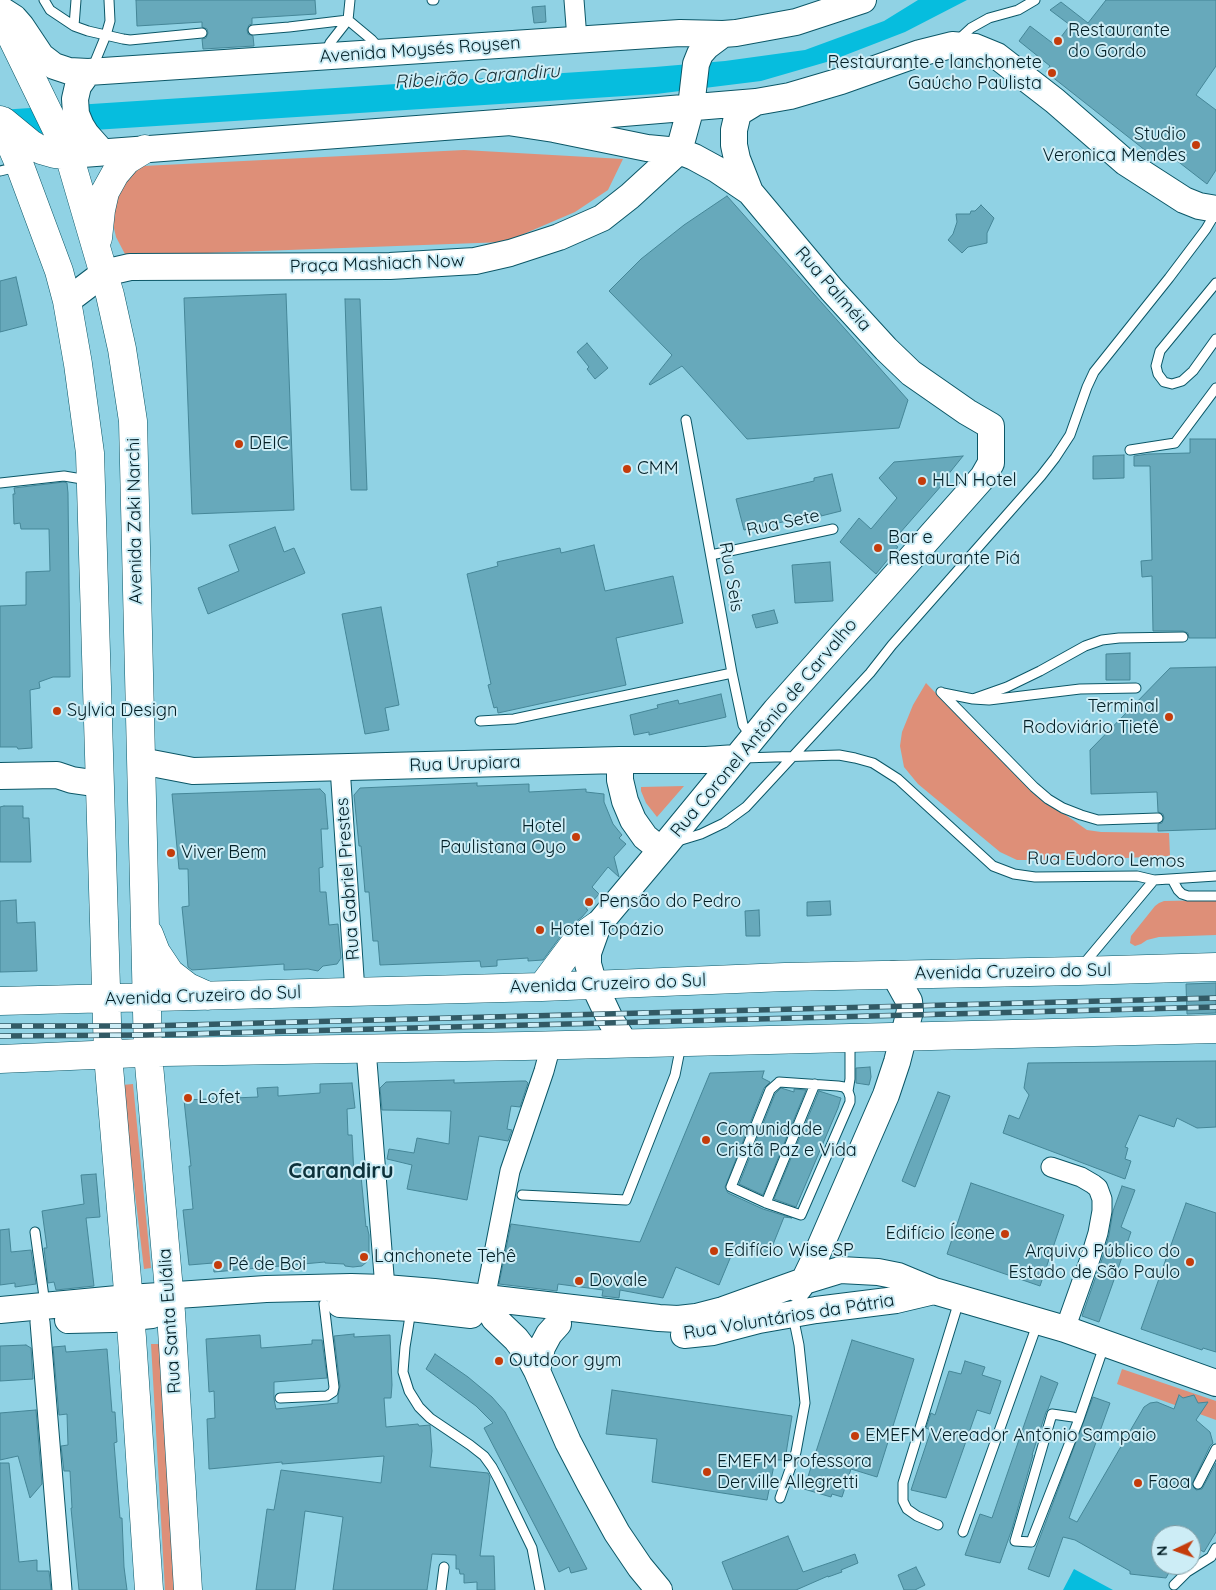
<!DOCTYPE html>
<html>
<head>
<meta charset="utf-8">
<style>
  body { margin:0 }
  #map { position:relative; width:1216px; height:1590px; overflow:hidden; background:#90d2e4; font-family:Quicksand,sans-serif }
  canvas { display:block }
  .north { position:absolute; left:1151px; top:1525px; width:50px; height:50px; box-sizing:border-box; background:#cdedf6; border:1px solid #7d9ba3; border-radius:50%; rotate:267deg; font-size:14px; font-weight:700; line-height:20px; text-align:center; color:#042027 }
  .north::after { content:''; display:block; margin:auto; width:18px; height:22px; background:#c43c0b; clip-path:polygon(50% 0,100% 100%,50% 72%,0 100%) }
</style>
</head>
<body>
<div id="map">
<canvas width="1216" height="1590"></canvas>
<div class="north">N</div>
</div>
<script>
const g = document.querySelector('canvas').getContext('2d');
g.lineJoin = 'round';
function fill(path, color) {
  g.fillStyle = color;
  g.fill(path, 'evenodd');
}
function shape(rows) {
  const path = new Path2D();
  for (const r of rows) {
    path.moveTo(r[0], r[1]);
    for (let i = 2; i < r.length; i += 2) path.lineTo(r[i], r[i + 1]);
  }
  return path;
}
function strokePath(path, color, width, dash) {
  g.strokeStyle = color;
  g.lineWidth = width;
  g.lineCap = dash ? 'butt' : 'round';
  g.setLineDash(dash || []);
  g.stroke(path);
}
function label(font, color, halo, rows, align = 'center') {
  g.font = font + ' Quicksand,sans-serif';
  g.lineWidth = 4;
  g.setLineDash([]);
  g.textBaseline = 'middle';
  g.strokeStyle = halo;
  g.fillStyle = color;
  for (const [text, x, y, turn = 0] of rows) {
    g.save();
    g.translate(x, y);
    g.rotate((+turn || 0) * Math.PI / 180);
    g.textAlign = isNaN(turn) ? turn : align;
    if (halo) g.strokeText(text, 0, 0);
    g.fillText(text, 0, 0);
    g.restore();
  }
}
const green = shape([
  [464,150,623,159,608,190,575,212,505,242,126,256,116,237,110,210,123,167],
  [926,683,1032,792,1045,803,1063,813,1087,830,1101,832,1169,833,1170,856,1080,860,1017,860,1000,852,918,784,904,767,900,746,902,732,913,705],
  [684,786,657,817,646,803,641,791,641,787],
  [1216,900,1216,935,1159,937,1147,940,1141,944,1135,946,1130,943,1131,936,1155,906,1159,903,1164,901],
  [133,1084,151,1268,144,1269,122,1085],
  [151,1344,161,1344,176,1590,165,1590],
  [1122,1369,1216,1401,1216,1420,1117,1384]
]);
const water = shape([
  [918,0,967,0,905,32,830,61,761,81,656,94,0,136,0,110,655,67,725,61,805,50,884,21],
  [1074,1569,1113,1590,1063,1590]
]);
const building = shape([
  [136,0,315,0,316,14,252,18,252,24,249,25,247,30,248,34,253,36,254,46,203,49,202,39,206,38,208,33,207,29,202,27,202,22,137,26,136,0],
  [1106,0,1216,0,1216,66,1196,95,1216,110,1216,170,1207,184,1167,153,1160,162,1046,72,1050,66,1019,41,1030,26,1055,45,1070,25,1050,10,1061,2,1088,23,1106,0],
  [545,6,546,22,534,23,532,7,545,6],
  [727,196,908,400,899,428,747,439,682,366,650,385,649,384,672,355,609,291,641,259,684,225,727,196],
  [981,205,994,218,987,233,987,243,968,247,962,253,948,240,953,234,957,222,956,214,970,214,971,211,975,211,981,205],
  [16,277,27,325,0,332,0,281,16,277],
  [286,294,294,510,192,514,184,298,286,294],
  [345,299,360,299,367,490,351,490,345,299],
  [587,343,608,368,595,379,587,369,589,367,577,352,587,343],
  [1190,439,1216,439,1216,638,1189,638,1188,633,1183,631,1153,631,1152,576,1142,577,1141,561,1152,560,1150,466,1134,466,1134,456,1148,454,1190,453,1190,439],
  [1124,455,1124,478,1093,479,1093,456,1124,455],
  [963,456,947,476,949,477,892,542,898,547,876,574,840,542,859,518,871,529,897,498,879,478,894,462,963,456],
  [832,474,841,511,821,516,821,514,744,530,736,499,814,481,814,478,832,474],
  [64,482,67,483,68,493,70,677,53,677,39,682,40,688,30,690,32,748,18,749,17,747,0,747,0,606,26,605,26,572,50,571,49,529,21,529,20,523,14,524,13,494,15,494,14,488,64,482],
  [275,527,284,552,294,548,305,573,208,614,198,588,239,571,229,545,275,527],
  [594,545,605,591,673,576,683,623,616,638,626,685,498,713,497,707,494,708,488,685,491,684,467,574,498,566,497,562,560,548,561,553,594,545],
  [830,562,833,601,795,603,792,565,830,562],
  [381,607,399,705,385,708,389,730,365,734,342,614,381,607],
  [774,610,778,623,756,628,752,615,774,610],
  [1130,653,1130,680,1106,680,1106,654,1130,653],
  [1216,667,1216,829,1158,831,1158,824,1162,823,1164,818,1163,814,1158,812,1157,792,1091,794,1090,750,1170,668,1216,667],
  [721,694,726,717,649,735,649,732,634,735,630,715,658,708,657,705,678,700,679,704,721,694],
  [477,783,477,786,529,784,529,792,586,789,586,792,604,794,604,802,613,824,622,835,619,838,626,844,614,857,619,877,608,867,592,887,599,894,586,909,588,910,582,917,566,929,543,960,528,961,528,958,497,960,497,966,481,967,480,961,380,965,378,941,373,941,369,892,365,892,361,846,359,846,354,795,360,788,477,783],
  [320,789,325,794,328,829,321,829,323,867,319,868,320,892,326,892,329,925,338,924,341,958,337,964,323,966,318,971,308,969,284,970,284,964,192,970,188,967,182,907,189,906,188,869,179,869,172,794,320,789],
  [4,806,23,806,23,818,29,818,31,862,0,862,0,807,4,806],
  [16,900,17,923,35,922,37,971,0,972,0,901,16,900],
  [830,901,831,915,807,916,807,902,830,901],
  [759,910,760,936,746,936,745,911,759,910],
  [1216,983,1216,1013,1187,1014,1186,984,1216,983],
  [1216,1061,1216,1127,1197,1128,1177,1118,1174,1127,1139,1115,1125,1147,1128,1148,1125,1159,1131,1161,1125,1179,1003,1133,1009,1115,1019,1119,1029,1095,1024,1088,1028,1063,1216,1061],
  [870,1067,871,1077,869,1085,856,1083,856,1068,870,1067],
  [764,1071,762,1078,770,1082,764,1088,725,1187,728,1193,763,1209,792,1218,784,1217,768,1257,736,1244,719,1285,676,1267,663,1298,620,1290,619,1298,602,1296,603,1290,558,1284,557,1291,499,1284,511,1224,640,1242,710,1073,764,1071],
  [454,1080,454,1083,521,1081,526,1081,528,1083,520,1107,511,1106,507,1129,512,1130,508,1141,479,1136,467,1200,407,1189,412,1165,387,1159,389,1149,414,1153,417,1138,449,1144,451,1111,382,1110,380,1088,386,1082,454,1080],
  [352,1083,355,1108,347,1109,348,1135,352,1135,354,1177,361,1176,366,1227,367,1226,369,1235,369,1260,362,1266,353,1267,345,1266,344,1264,325,1263,325,1262,214,1272,213,1263,189,1265,183,1210,193,1209,189,1166,191,1166,184,1100,258,1097,257,1088,278,1087,278,1096,320,1093,320,1084,352,1083],
  [781,1088,794,1092,794,1089,806,1090,763,1195,739,1184,775,1094,781,1088],
  [819,1091,841,1098,838,1108,796,1207,774,1199,819,1091],
  [938,1092,950,1096,915,1187,902,1181,938,1092],
  [96,1174,100,1217,86,1218,94,1286,56,1290,54,1282,48,1283,44,1248,47,1248,42,1211,84,1204,81,1175,96,1174],
  [971,1183,1064,1215,1040,1286,947,1254,971,1183],
  [1122,1186,1135,1190,1121,1227,1131,1232,1099,1322,1082,1316,1102,1259,1109,1235,1113,1211,1122,1186],
  [1186,1203,1216,1213,1216,1352,1203,1348,1202,1350,1141,1329,1186,1203],
  [9,1229,11,1252,31,1250,36,1284,15,1287,15,1283,0,1285,0,1230,9,1229],
  [354,1334,354,1337,390,1335,392,1385,391,1398,384,1398,386,1427,418,1424,419,1426,430,1425,432,1451,430,1467,488,1473,490,1477,480,1556,494,1556,495,1590,477,1590,477,1582,464,1583,464,1574,460,1574,459,1569,456,1569,456,1555,432,1554,427,1590,333,1590,343,1517,305,1511,295,1590,256,1590,267,1509,274,1510,281,1470,381,1483,384,1456,282,1464,282,1462,209,1469,207,1419,215,1418,214,1391,209,1392,206,1339,260,1335,261,1348,312,1344,312,1340,322,1340,327,1378,274,1382,274,1399,276,1409,338,1403,338,1396,340,1386,334,1336,354,1334],
  [852,1340,914,1359,877,1477,851,1469,842,1497,832,1494,831,1497,804,1489,852,1340],
  [26,1345,31,1348,33,1379,0,1381,0,1346,26,1345],
  [65,1346,66,1352,107,1349,112,1412,115,1412,117,1442,114,1443,120,1518,122,1518,124,1567,127,1590,79,1590,71,1508,72,1508,70,1471,64,1471,61,1446,68,1445,67,1414,59,1415,53,1347,65,1346],
  [435,1354,468,1377,492,1397,505,1412,587,1569,571,1573,569,1567,559,1572,484,1428,493,1423,476,1406,426,1369,435,1354],
  [965,1361,985,1367,982,1375,1001,1381,990,1414,977,1410,946,1498,911,1490,931,1430,926,1428,931,1413,935,1415,949,1371,961,1374,965,1361],
  [1041,1376,1058,1383,1048,1409,1046,1412,1032,1455,1033,1455,1012,1529,1000,1563,965,1555,980,1514,992,1518,1041,1376],
  [612,1390,792,1416,785,1460,775,1460,767,1500,652,1482,657,1439,606,1434,612,1390],
  [1179,1395,1183,1398,1194,1395,1198,1403,1208,1402,1196,1420,1210,1432,1213,1443,1210,1446,1192,1484,1196,1490,1202,1489,1216,1463,1216,1532,1204,1552,1191,1545,1191,1535,1161,1535,1161,1565,1173,1565,1166,1578,1130,1574,1130,1571,1075,1540,1063,1537,1049,1577,1028,1569,1093,1397,1110,1403,1069,1518,1077,1522,1144,1407,1150,1403,1157,1402,1174,1409,1179,1395],
  [36,1410,42,1484,30,1498,18,1456,0,1460,0,1413,36,1410],
  [0,1463,9,1463,19,1562,37,1560,37,1571,49,1571,51,1590,0,1590,0,1463],
  [788,1536,803,1572,855,1554,858,1563,841,1570,842,1572,828,1577,828,1576,796,1590,733,1590,722,1562,788,1536],
  [916,1567,925,1585,915,1590,904,1590,898,1575,916,1567]
]);
const lane = shape([
  [44,0,50,10,74,26,88,31,123,39,130,40,202,33],
  [432,0,434,0],
  [74,26,76,0],
  [253,30,289,27,348,20,372,40,379,48],
  [958,40,971,28,989,18,1018,10,1035,0],
  [325,54,330,43,348,20,350,0],
  [92,69,106,35,110,21,109,0],
  [0,171,17,167],
  [1216,283,1160,351,1156,366,1158,374,1164,382,1172,384,1182,381,1193,371,1216,339],
  [686,420,732,673,743,725,751,736],
  [1130,450,1175,443,1216,388],
  [0,483,64,476,88,480],
  [711,555,833,529],
  [941,692,1034,787,1048,799,1063,808,1081,815,1098,820,1158,818],
  [943,693,973,699,989,700,1080,689,1136,688],
  [973,699,1007,687,1040,671,1085,646,1102,640,1119,638,1183,637],
  [480,721,514,719,732,673],
  [743,758,839,755,855,758,873,763,898,779,993,866,1014,874,1035,877,1137,876,1154,880,1216,876],
  [678,841,701,834,724,823,746,807,870,673,892,645,1041,476,1055,458,1070,435,1087,387,1094,372,1169,278,1206,229,1216,212],
  [1172,879,1178,890,1182,894,1188,896,1216,896],
  [1082,966,1154,880],
  [779,1082,838,1086,844,1087,848,1091,850,1097,850,1102,801,1215,766,1203,731,1187,770,1090,779,1082],
  [848,1091,850,1079,850,1042],
  [522,1195,626,1200,675,1075,681,1045],
  [766,1203,815,1084],
  [35,1232,45,1304],
  [411,1310,405,1347,403,1372,409,1391,419,1407,430,1418,470,1445,484,1456,492,1467,499,1480,532,1548,540,1590],
  [280,1398,327,1396,333,1392,334,1387,324,1304],
  [1052,1414,1073,1417,1079,1419,1031,1542,1015,1541,1052,1414],
  [1079,1419,1104,1346],
  [1198,1484,1216,1449],
  [780,1498,796,1452,805,1403,799,1345,793,1316],
  [938,1525,917,1516,907,1509,903,1501,903,1483,959,1301],
  [963,1532,1038,1322],
  [1174,1585,1187,1572,1211,1557,1216,1548],
  [441,1590,444,1567]
]);
const street = shape([
  [574,0,577,39],
  [340,767,355,992],
  [366,1049,385,1288],
  [1051,1167,1081,1177,1093,1184,1098,1188,1102,1199,1102,1211,1098,1233,1091,1256,1065,1329],
  [485,1299,510,1171,544,1071,551,1045],
  [40,1322,62,1590]
]);
const secondary = shape([
  [0,9,14,18,21,26,41,56,54,66,69,71,88,72,680,33,723,34,736,33,796,22,863,0],
  [88,72,78,86,75,99,76,114,81,126,86,134,102,152],
  [508,122,554,129,647,148,679,151,694,157,716,169,750,192,832,290,886,349,911,373,967,412,991,426,991,463,983,477,776,710,666,844,598,925,588,953,588,964,594,985,610,1019,625,1044],
  [69,155,551,119,756,102,790,96,841,81,920,53,952,45,975,47,997,56,1055,101,1125,162,1184,200,1199,206,1216,209],
  [750,192,737,159,734,145,734,130,738,113,756,102],
  [67,301,104,273,130,267,390,266,475,261,510,253,559,237,602,218,630,196,679,151,691,107,696,64,700,54,707,46,723,34],
  [620,760,620,780,625,801,633,820,645,837,661,850],
  [141,761,193,771,620,760,706,760,736,758],
  [0,776,57,775,72,780,100,784],
  [798,1289,804,1281,817,1254,886,1095,897,1062,910,1011,909,1001,894,974],
  [485,1299,494,1318,516,1339,529,1356,537,1371,568,1442,590,1484,617,1533,640,1567,659,1590],
  [340,1304,411,1308,471,1315],
  [0,1310,128,1298,192,1294,266,1289,351,1287,385,1288,434,1292,659,1318,678,1319,696,1317,723,1310,804,1281,840,1270,878,1272,898,1276,934,1291,1065,1329,1216,1383],
  [68,1320,113,1319,152,1315],
  [684,1335,713,1332,759,1320,816,1310,896,1300,934,1291],
  [537,1371,542,1347,549,1334,558,1324]
]);
const primary = shape([
  [0,13,69,155,110,295,122,349,133,421,148,1053,171,1313,188,1590],
  [0,120,20,166,59,271,67,301,78,364,90,453,108,1055,132,1338,149,1590],
  [3,121,31,144,41,150,55,154,69,155],
  [98,238,101,210,105,192,115,174,127,160,145,149],
  [149,934,156,952,170,973,188,987,208,996],
  [542,987,578,939,598,925],
  [0,1001,542,987,785,977,1078,971,1216,967],
  [0,1059,163,1052,525,1046,1216,1029]
]);
const rail = shape([
  [0,1026,146,1026,1216,998],
  [0,1036,146,1035,1216,1007]
]);
const markers = [
  [1058,41,5,"#c43c0b"],
  [1052,73,5,"#c43c0b"],
  [1196,145,5,"#c43c0b"],
  [239,444,5,"#c43c0b"],
  [627,469,5,"#c43c0b"],
  [922,481,5,"#c43c0b"],
  [878,548,5,"#c43c0b"],
  [57,711,5,"#c43c0b"],
  [1169,717,5,"#c43c0b"],
  [576,837,5,"#c43c0b"],
  [171,853,5,"#c43c0b"],
  [589,902,5,"#c43c0b"],
  [540,930,5,"#c43c0b"],
  [188,1098,5,"#c43c0b"],
  [706,1140,5,"#c43c0b"],
  [1005,1234,5,"#c43c0b"],
  [714,1251,5,"#c43c0b"],
  [364,1257,5,"#c43c0b"],
  [1190,1262,5,"#c43c0b"],
  [218,1265,5,"#c43c0b"],
  [579,1281,5,"#c43c0b"],
  [499,1361,5,"#c43c0b"],
  [855,1436,5,"#c43c0b"],
  [707,1472,5,"#c43c0b"],
  [1138,1483,5,"#c43c0b"]
];
const poiNames = [
  ["Restaurante",1068,31],
  ["do Gordo",1068,52],
  ["Restaurante e lanchonete",1042,63,"right"],
  ["Gaúcho Paulista",1042,84,"right"],
  ["Studio",1186,135,"right"],
  ["Veronica Mendes",1186,156,"right"],
  ["DEIC",249,444],
  ["CMM",637,469],
  ["HLN Hotel",932,481],
  ["Bar e",888,538],
  ["Restaurante Piá",888,559],
  ["Terminal",1159,707,"right"],
  ["Rodoviário Tietê",1159,728,"right"],
  ["Sylvia Design",67,711],
  ["Hotel",566,827,"right"],
  ["Paulistana Oyo",566,848,"right"],
  ["Viver Bem",181,853],
  ["Pensão do Pedro",599,902],
  ["Hotel Topázio",550,930],
  ["Lofet",198,1098],
  ["Comunidade",716,1130],
  ["Cristã Paz e Vida",716,1151],
  ["Edifício Ícone",995,1234,"right"],
  ["Edifício Wise SP",724,1251],
  ["Arquivo Público do",1180,1252,"right"],
  ["Estado de São Paulo",1180,1273,"right"],
  ["Lanchonete Tehê",374,1257],
  ["Pé de Boi",228,1265],
  ["Dovale",589,1281],
  ["Outdoor gym",509,1361],
  ["EMEFM Vereador Antõnio Sampaio",865,1436],
  ["EMEFM Professora",717,1462],
  ["Derville Allegretti",717,1483],
  ["Faoa",1148,1483]
];
const streetNames = [
  ["Avenida Moysés Roysen",420,50,-4],
  ["Praça Mashiach Now",377,264,-2],
  ["Rua Palméia",833,289,49],
  ["Avenida Zaki Narchi",135,521,-91],
  ["Rua Sete",783,523,-12],
  ["Rua Seis",731,577,80],
  ["Rua Coronel Antônio de Carvalho",764,728,-50],
  ["Rua Urupiara",465,764,-2],
  ["Rua Eudoro Lemos",1106,860,1],
  ["Rua Gabriel Prestes",348,879,-94],
  ["Avenida Cruzeiro do Sul",1013,972,-1],
  ["Avenida Cruzeiro do Sul",608,984,-2],
  ["Avenida Cruzeiro do Sul",203,996,-2],
  ["Rua Voluntários da Pátria",789,1317,-9],
  ["Rua Santa Eulália",170,1321,-94]
];
const waterNames = [
  ["Ribeirão Carandiru",477,77,-4]
];
const districtNames = [
  ["Carandiru",341,1171]
];
fill(green, '#de8f78');
fill(water, '#06bdde');
fill(building, '#67a9bb');
strokePath(building, '#458697', 1);
strokePath(lane, '#0b5767', 11);
strokePath(street, '#0b5767', 21);
strokePath(secondary, '#0b5767', 28);
strokePath(primary, '#0b5767', 29);
strokePath(lane, '#fff', 9);
strokePath(street, '#fff', 19);
strokePath(secondary, '#fff', 26);
strokePath(primary, '#fff', 28);
strokePath(rail, '#325a65', 5.5);
strokePath(rail, '#cdedf6', 4, [11]);
for (const [x, y, r, color] of markers) {
  const dot = new Path2D();
  dot.arc(x, y, r, 0, 2 * Math.PI);
  g.fillStyle = color;
  g.fill(dot);
  strokePath(dot, '#cdedf6', 2);
}
label('18px', '#042027', '#cdedf6', poiNames, 'left');
label('18px', '#042027', '#cdedf6', streetNames);
label('italic 19px', '#183036', '#cdedf6', waterNames);
label('bold 22px', '#0d313a', '#cdedf6', districtNames);
</script>
</body>
</html>
